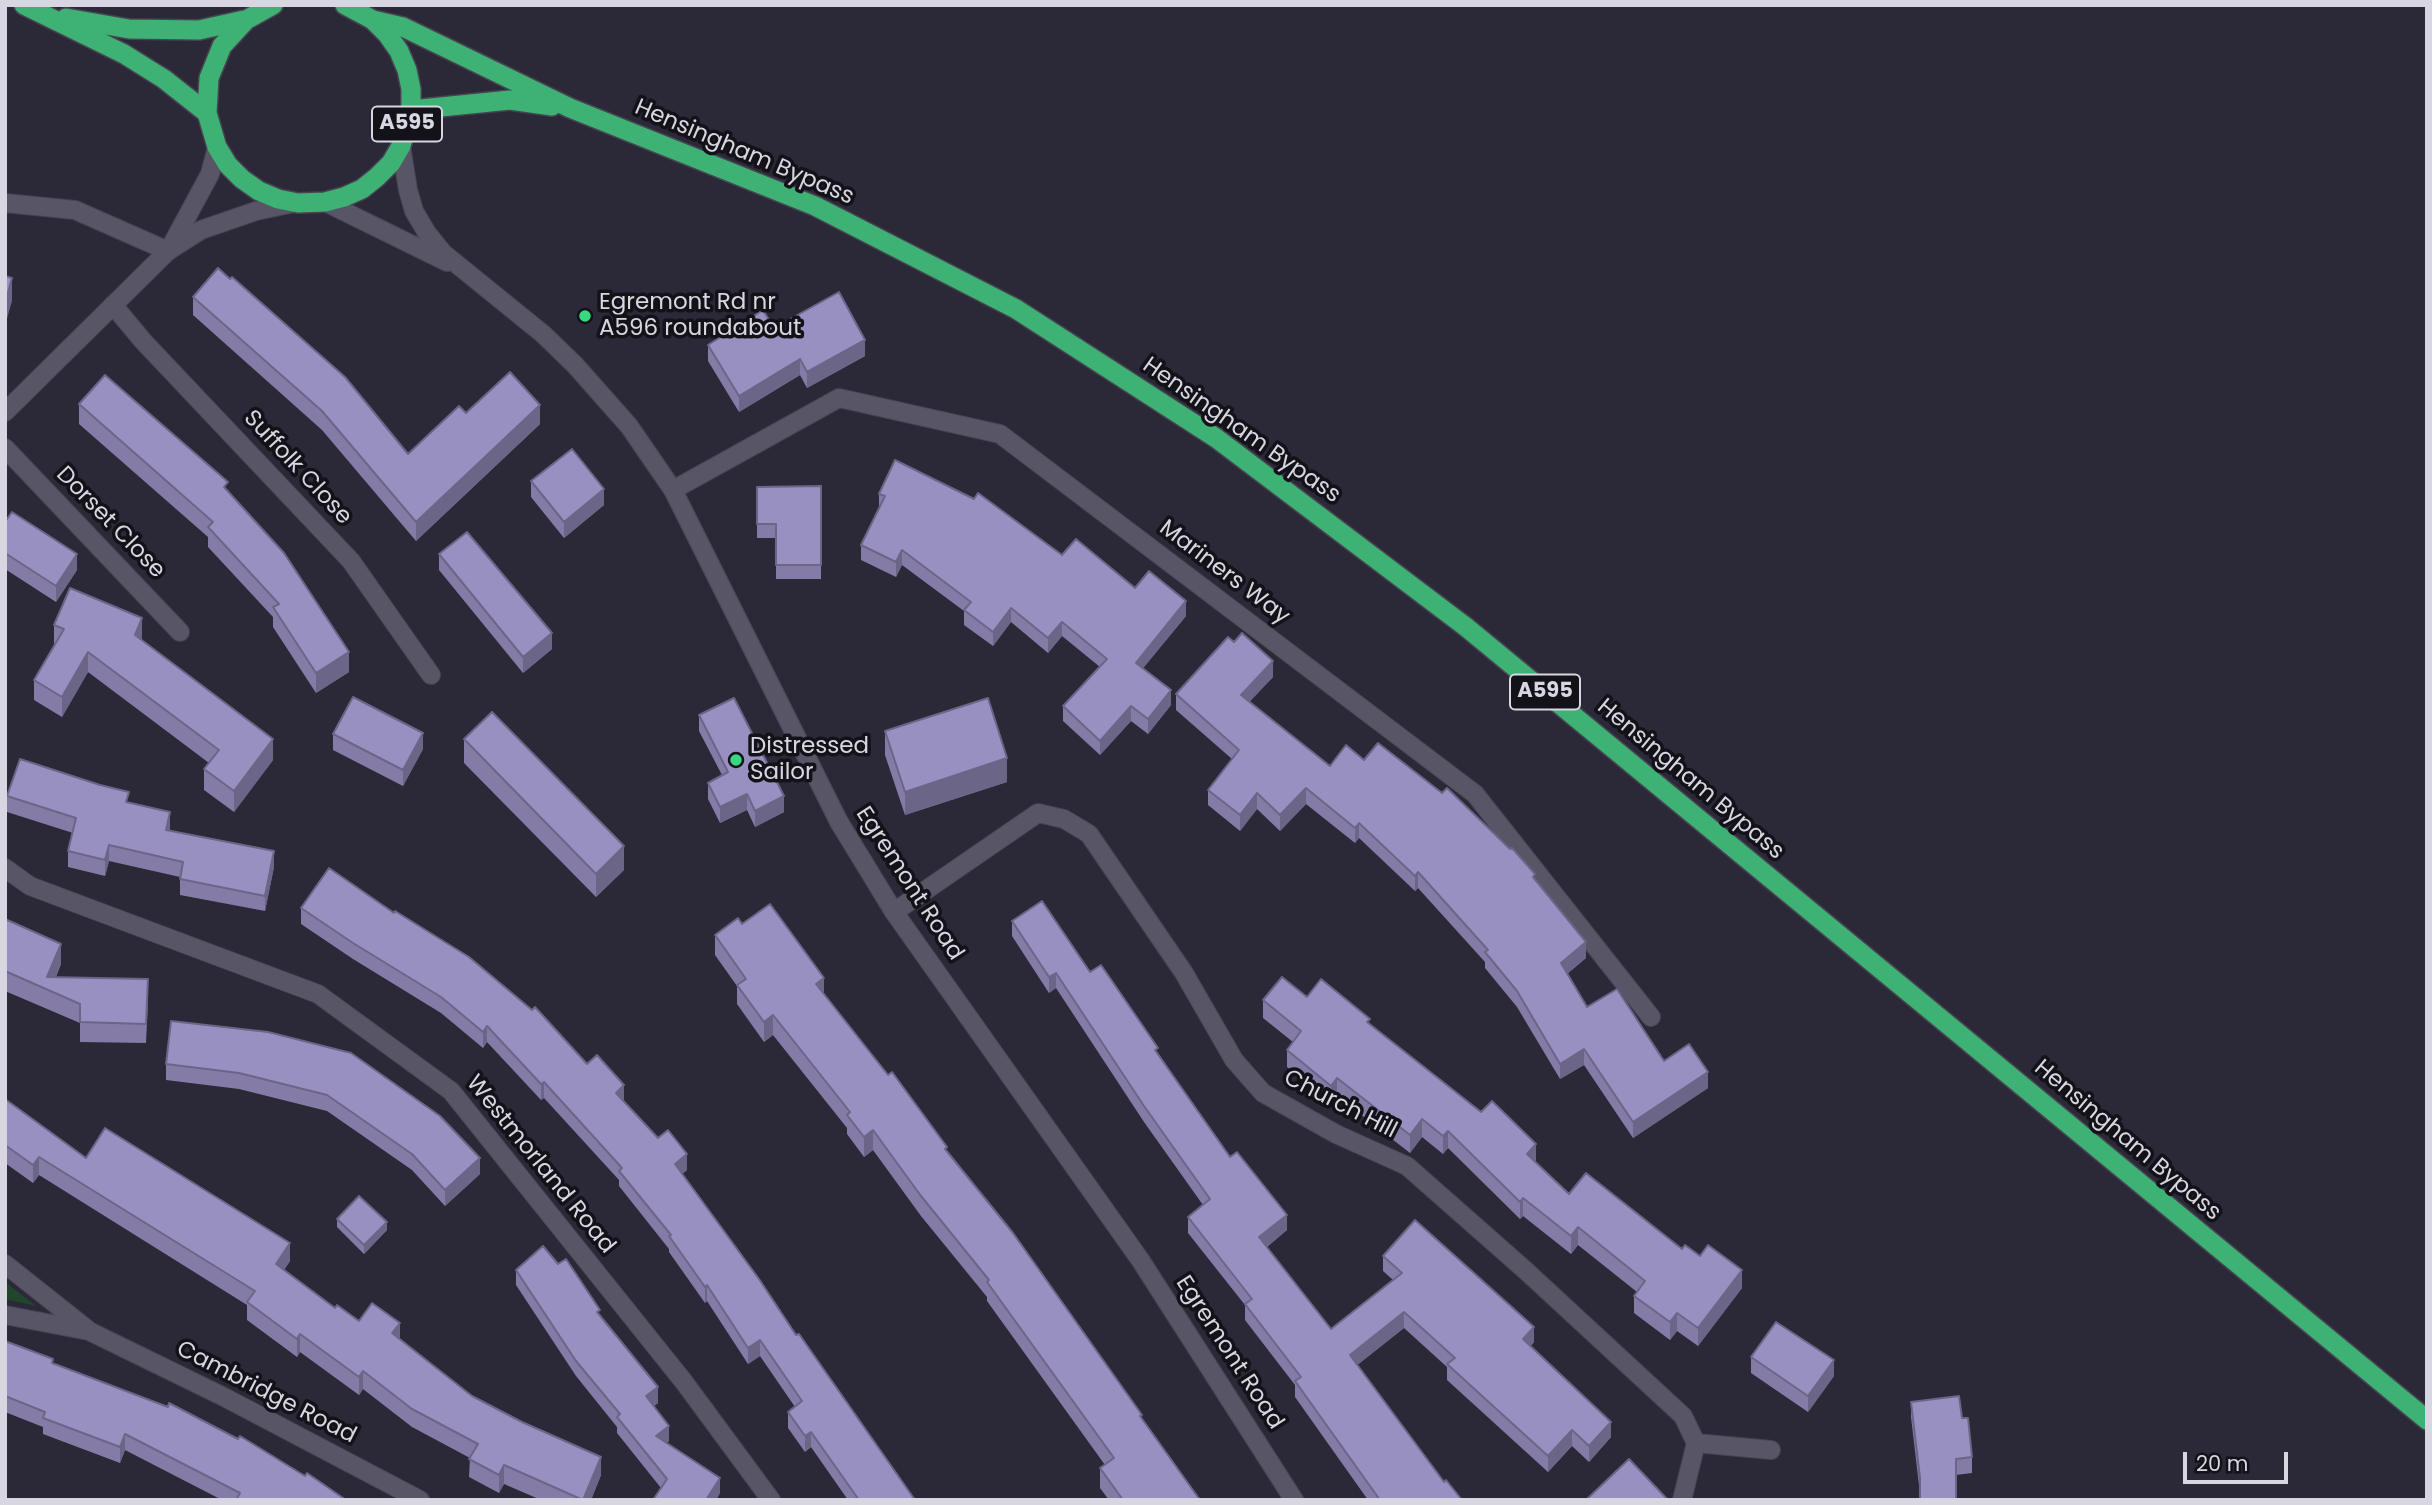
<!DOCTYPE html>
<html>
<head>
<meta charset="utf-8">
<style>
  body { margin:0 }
  #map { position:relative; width:2432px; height:1505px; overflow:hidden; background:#2b2838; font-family:Poppins,sans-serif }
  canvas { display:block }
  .frame { position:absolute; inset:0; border:7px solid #d8d6e1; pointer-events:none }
  .scale { position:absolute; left:2183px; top:1452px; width:105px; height:32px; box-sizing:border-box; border:4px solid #d8d6e1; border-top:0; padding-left:9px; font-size:21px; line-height:24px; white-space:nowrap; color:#d8d6e1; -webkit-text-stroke:5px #131219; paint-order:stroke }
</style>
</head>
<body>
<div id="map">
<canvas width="2432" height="1505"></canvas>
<div class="frame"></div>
<div class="scale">20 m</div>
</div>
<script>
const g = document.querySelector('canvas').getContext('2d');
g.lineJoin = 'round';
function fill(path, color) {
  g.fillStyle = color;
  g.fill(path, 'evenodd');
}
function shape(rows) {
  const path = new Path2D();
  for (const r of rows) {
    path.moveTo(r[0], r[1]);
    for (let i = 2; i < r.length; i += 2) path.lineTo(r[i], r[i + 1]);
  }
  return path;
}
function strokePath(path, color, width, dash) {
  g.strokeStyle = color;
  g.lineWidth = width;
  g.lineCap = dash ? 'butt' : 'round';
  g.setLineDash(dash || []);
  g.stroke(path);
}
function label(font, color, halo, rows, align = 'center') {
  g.font = font + ' Poppins,sans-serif';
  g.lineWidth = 7;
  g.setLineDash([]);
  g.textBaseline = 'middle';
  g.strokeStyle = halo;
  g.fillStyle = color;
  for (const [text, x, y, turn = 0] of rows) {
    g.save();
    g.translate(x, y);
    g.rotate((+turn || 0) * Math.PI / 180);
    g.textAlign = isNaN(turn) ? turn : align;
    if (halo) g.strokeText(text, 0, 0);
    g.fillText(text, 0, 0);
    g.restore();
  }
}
const green = shape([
  [5,1282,36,1306,5,1299]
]);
const minor = shape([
  [5,203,75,210,168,251],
  [113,305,143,341,351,561,431,675],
  [5,448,180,632],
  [673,490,839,398,1000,434,1475,794,1651,1017],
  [5,868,30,886,318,994,451,1091,684,1382,771,1500],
  [894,912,1038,813,1064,819,1089,834,1184,973,1234,1060,1263,1093,1336,1134,1407,1166,1525,1270,1683,1416,1696,1443,1682,1500],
  [5,1264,87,1329],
  [5,1315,89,1331,224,1397,420,1500],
  [1696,1443,1771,1450]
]);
const tertiary = shape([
  [170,248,210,174,217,147],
  [5,412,168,251,201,230,256,211,294,203]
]);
const secondary = shape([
  [401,146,408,190,414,211,427,233,443,253,543,334,575,365,629,426,673,490,839,822,894,912,1141,1261,1294,1500],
  [325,202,447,262]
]);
const trunk = shape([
  [24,5,124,54,164,79,207,113],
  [273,5,246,20,222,46,209,78,207,113,217,147,228,165,242,179,259,191,278,199,298,203,325,202,344,197,362,189,377,177,391,163,401,146,411,110,411,89,407,70,399,51,387,34,373,20,345,5],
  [66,18,129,29,199,30,244,20],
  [373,20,403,27,570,108,815,206,1016,309,1216,438,1466,627,2427,1420],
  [411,110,510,100,552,106]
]);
const wall = shape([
  [193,297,408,454,466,413,540,424,416,541,322,430,193,315],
  [774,328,865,356,807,388,800,375,739,412,708,361,708,345],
  [79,404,228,491,349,672,316,693,273,627,273,617,208,547,208,537,79,424],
  [531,481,604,505,564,538,531,497],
  [821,486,821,579,776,579,776,538,757,538,757,487],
  [879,494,1062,555,1135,588,1186,616,1143,668,1171,705,1148,734,1131,721,1100,755,1063,721,1063,706,1100,667,1062,636,1048,653,1011,622,993,646,964,625,964,611,902,565,896,577,861,560,861,545,879,508],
  [5,522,77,570,56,602,5,569],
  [439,554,552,649,523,673,439,570],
  [54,625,142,638,141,640,273,760,234,812,204,790,204,769,209,763,88,672,62,717,34,700,34,680,54,645],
  [1273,677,1249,702,1330,766,1364,760,1535,880,1586,958,1567,974,1587,1007,1664,1061,1708,1088,1633,1138,1584,1065,1560,1079,1517,1007,1485,968,1485,962,1418,888,1415,891,1359,838,1355,843,1306,804,1280,831,1257,809,1240,831,1208,805,1208,790,1232,759,1176,710,1176,694],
  [699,715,784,812,755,827,747,810,720,823,708,799,708,783,722,775,699,731],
  [885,731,1007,782,905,815,885,755],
  [333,734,423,749,403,786,333,750],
  [464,739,624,870,596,897,464,763],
  [7,796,129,802,170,828,170,830,274,867,265,911,180,895,180,877,109,861,105,876,68,867,68,851,73,833,7,812],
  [301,908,587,1064,624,1101,687,1170,682,1174,796,1335,915,1500,848,1500,811,1447,805,1452,788,1428,788,1412,795,1407,760,1356,748,1364,707,1301,705,1303,669,1252,669,1249,619,1186,619,1180,544,1098,541,1100,487,1042,483,1048,441,1013,353,959,301,924],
  [5,919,61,964,56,977,148,999,146,1043,80,1042,80,1023,5,991],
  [1012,921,1090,972,1158,1053,1230,1157,1287,1230,1267,1247,1331,1329,1393,1280,1383,1271,1383,1256,1534,1342,1530,1347,1611,1437,1589,1462,1572,1446,1548,1472,1447,1380,1447,1367,1404,1328,1357,1365,1444,1482,1462,1500,1368,1500,1295,1397,1295,1385,1245,1320,1245,1305,1188,1233,1188,1217,1203,1205,1144,1122,1056,988,1049,993,1012,936],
  [742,924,824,995,947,1151,1200,1500,1109,1500,1100,1488,1100,1468,1105,1465,987,1301,987,1297,921,1216,873,1150,864,1157,847,1134,847,1128,773,1035,764,1042,737,1004,737,986,715,955,715,935],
  [1307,997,1370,1024,1536,1162,1569,1194,1682,1249,1742,1288,1698,1346,1677,1331,1670,1340,1634,1313,1634,1296,1637,1292,1578,1245,1571,1254,1523,1216,1520,1219,1448,1148,1443,1154,1422,1137,1410,1153,1337,1096,1331,1103,1287,1067,1287,1050,1293,1042,1263,1018,1263,1000],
  [171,1021,480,1158,480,1174,445,1206,412,1170,327,1111,239,1089,166,1080,166,1064],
  [5,1099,86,1158,290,1261,284,1270,335,1308,359,1321,400,1339,472,1396,601,1475,591,1500,541,1500,504,1484,499,1493,469,1477,470,1458,412,1427,363,1389,359,1395,300,1352,297,1357,247,1320,247,1305,39,1175,33,1183,5,1163],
  [337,1219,387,1230,364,1254,337,1227],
  [516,1270,600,1316,658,1403,654,1406,669,1441,667,1443,720,1493,716,1500,653,1500,661,1488,617,1433,617,1427,576,1376,516,1285],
  [5,1341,53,1363,346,1500,222,1500,125,1450,120,1463,43,1434,43,1427,5,1412],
  [1751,1357,1834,1376,1808,1412,1751,1373],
  [1911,1402,1962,1418,1972,1457,1972,1473,1956,1475,1920,1494,1911,1417]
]);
const shadedWall = shape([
  [12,278,12,301,5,326,5,303],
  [865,340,865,356,807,388,807,372],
  [800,359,800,375,739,412,739,396],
  [540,405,540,424,416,541,416,522],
  [604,489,604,505,564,538,564,522],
  [902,550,902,565,896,577,896,562],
  [77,554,77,570,56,602,56,586],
  [1186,601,1186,616,1136,677,1136,663],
  [1011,608,1011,622,993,646,993,632],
  [142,618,142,638,135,655,135,635],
  [1062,622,1062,636,1048,653,1048,638],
  [552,633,552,649,523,673,523,657],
  [88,652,88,672,62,717,62,697],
  [349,652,349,672,316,693,316,673],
  [1273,661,1273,677,1241,711,1241,695],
  [1171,690,1171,705,1148,734,1148,719],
  [1131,706,1131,721,1100,755,1100,741],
  [7,722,7,738,5,743,5,728],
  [423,733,423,749,403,786,403,770],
  [273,739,273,760,234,812,234,791],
  [1007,758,1007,782,905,815,905,792],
  [1306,788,1306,804,1280,831,1280,815],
  [1257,793,1257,809,1240,831,1240,815],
  [747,794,747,810,720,823,720,807],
  [784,796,784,812,755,827,755,811],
  [170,812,170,828,166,846,166,830],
  [1359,823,1359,838,1355,843,1355,828],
  [109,845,109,861,105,876,105,860],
  [624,846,624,870,596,897,596,874],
  [274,851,274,867,265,911,265,896],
  [1418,872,1418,888,1415,891,1415,876],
  [1586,942,1586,958,1561,979,1561,963],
  [61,944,61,964,50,990,47,977],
  [1056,973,1056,988,1049,993,1049,977],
  [824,978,824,998,816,984],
  [773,1015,773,1035,764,1042,764,1022],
  [487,1026,487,1042,483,1048,483,1032],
  [1584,1049,1584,1065,1560,1079,1560,1064],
  [1708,1072,1708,1088,1633,1138,1633,1122],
  [1337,1078,1337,1096,1331,1103,1331,1086],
  [544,1082,544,1098,541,1100,541,1084],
  [624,1085,624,1101,616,1093],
  [1422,1119,1422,1137,1410,1153,1410,1135],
  [873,1130,873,1150,864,1157,864,1137],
  [1448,1131,1448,1148,1443,1154,1443,1136],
  [1536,1144,1536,1162,1527,1154],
  [687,1154,687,1170,675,1180,675,1164],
  [39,1157,39,1175,33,1183,33,1165],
  [480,1158,480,1174,445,1206,445,1190],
  [1523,1198,1523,1216,1520,1219,1520,1202],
  [1287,1215,1287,1230,1259,1253,1259,1237],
  [387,1222,387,1230,364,1254,364,1245],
  [1578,1227,1578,1245,1571,1254,1571,1236],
  [290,1243,290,1261,276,1282,276,1264],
  [1742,1270,1742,1288,1698,1346,1698,1328],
  [707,1285,707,1301,705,1303,705,1287],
  [1404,1312,1404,1328,1350,1371,1350,1355],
  [1677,1313,1677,1331,1670,1340,1670,1322],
  [400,1323,400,1341,392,1333],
  [1534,1327,1534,1342,1523,1355,1523,1339],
  [300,1334,300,1352,297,1357,297,1339],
  [760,1340,760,1356,748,1364,748,1348],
  [1834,1360,1834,1376,1808,1412,1808,1396],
  [363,1371,363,1389,359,1395,359,1377],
  [658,1387,658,1403,646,1412,646,1396],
  [1611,1422,1611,1437,1589,1462,1589,1446],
  [669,1426,669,1441,656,1452,656,1436],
  [1572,1430,1572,1446,1548,1472,1548,1456],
  [811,1432,811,1447,805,1452,805,1436],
  [125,1434,125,1450,120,1463,120,1447],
  [601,1457,601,1475,591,1500,583,1500],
  [504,1465,504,1484,499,1493,499,1475],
  [720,1478,720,1493,716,1500,706,1500]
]);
const building = shape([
  [218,268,230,279,232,277,345,377,408,454,459,406,466,413,510,372,540,405,416,522,322,411,193,297,218,268],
  [5,276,12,278,5,303,5,276],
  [839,292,865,340,807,372,800,359,739,396,708,345,763,310,774,328,839,292],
  [105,375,228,482,224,487,284,553,349,652,316,673,273,607,279,604,208,527,213,522,79,404,105,375],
  [572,449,604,489,564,522,531,481,572,449],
  [895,460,974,499,978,493,1062,555,1076,539,1135,588,1149,571,1186,601,1136,663,1171,690,1148,719,1131,706,1100,741,1063,706,1107,659,1062,622,1048,638,1011,608,993,632,964,610,971,602,902,550,896,562,861,545,885,496,879,494,895,460],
  [821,486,821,565,776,565,776,524,757,524,757,487,821,486],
  [12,512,77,554,56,586,5,553,5,522,12,512],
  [467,532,552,633,523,657,439,554,467,532],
  [70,588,142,618,135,635,273,739,234,791,204,769,219,750,88,652,62,697,34,680,64,629,54,625,70,588],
  [1242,633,1273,661,1241,695,1330,766,1346,745,1364,760,1378,743,1442,793,1447,788,1510,849,1512,848,1535,874,1533,877,1586,942,1561,963,1587,1007,1617,989,1664,1061,1689,1044,1708,1072,1633,1122,1584,1049,1560,1064,1517,991,1485,952,1488,950,1418,872,1415,876,1359,823,1355,828,1306,788,1280,815,1257,793,1240,815,1208,790,1239,750,1176,694,1228,637,1234,642,1242,633],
  [353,697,423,733,403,770,333,734,353,697],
  [734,698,784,796,755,811,747,794,720,807,708,783,728,772,699,715,734,698],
  [988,698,1007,758,905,792,885,731,988,698],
  [492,712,624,846,596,874,464,739,492,712],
  [20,759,100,785,129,792,126,802,170,812,166,830,274,851,265,896,180,879,183,862,109,845,105,860,68,851,76,818,7,796,20,759],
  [329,868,394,913,395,911,469,957,532,1010,535,1007,587,1064,597,1055,624,1085,616,1093,658,1138,668,1130,687,1154,675,1164,759,1279,796,1335,799,1334,915,1500,859,1500,811,1432,805,1436,788,1412,802,1401,760,1340,748,1348,707,1285,705,1287,669,1236,671,1235,619,1171,622,1168,544,1082,541,1084,487,1026,483,1032,441,997,353,943,301,908,329,868],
  [1042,901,1090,972,1101,965,1158,1048,1155,1050,1230,1157,1237,1152,1287,1215,1259,1237,1331,1329,1402,1273,1383,1256,1415,1220,1534,1327,1523,1339,1611,1422,1589,1446,1572,1430,1548,1456,1447,1364,1455,1358,1404,1312,1350,1355,1444,1482,1446,1480,1462,1500,1380,1500,1295,1381,1301,1377,1245,1304,1252,1299,1188,1217,1210,1199,1144,1106,1056,973,1049,977,1012,921,1042,901],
  [770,904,824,978,816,984,888,1075,892,1072,947,1147,945,1149,1013,1233,1142,1415,1140,1416,1200,1500,1123,1500,1100,1468,1114,1458,987,1282,989,1280,921,1196,873,1130,864,1137,847,1115,850,1112,773,1015,764,1022,737,985,746,979,715,935,738,918,742,924,770,904],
  [5,919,61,944,47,977,148,979,146,1024,80,1022,80,1004,5,971,5,919],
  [1282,977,1307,997,1321,979,1370,1019,1367,1022,1481,1112,1492,1101,1536,1144,1527,1154,1569,1194,1586,1173,1682,1249,1685,1245,1700,1256,1708,1245,1742,1270,1698,1328,1677,1313,1670,1322,1634,1296,1645,1281,1578,1227,1571,1236,1523,1198,1520,1202,1448,1131,1443,1136,1422,1119,1410,1135,1337,1078,1331,1086,1287,1050,1301,1031,1263,1000,1282,977],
  [171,1021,268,1032,351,1053,440,1116,480,1158,445,1190,412,1154,327,1095,239,1073,166,1064,171,1021],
  [5,1099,86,1158,105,1128,290,1243,276,1264,335,1308,337,1305,359,1321,372,1303,400,1323,392,1333,472,1396,522,1422,601,1457,583,1500,504,1465,499,1475,469,1459,478,1444,412,1409,363,1371,359,1377,300,1334,297,1339,247,1302,255,1291,39,1157,33,1165,5,1145,5,1099],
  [359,1196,387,1222,364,1245,337,1219,359,1196],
  [543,1246,558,1264,566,1259,600,1310,597,1312,658,1387,646,1396,669,1426,656,1436,720,1478,706,1500,653,1500,667,1479,617,1417,620,1414,576,1361,516,1270,543,1246],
  [1776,1322,1834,1360,1808,1396,1751,1357,1776,1322],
  [5,1341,53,1359,52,1363,168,1407,169,1403,238,1439,240,1436,305,1476,307,1473,346,1500,236,1500,240,1493,125,1434,120,1447,43,1418,45,1412,5,1396,5,1341],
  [1959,1396,1962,1418,1968,1418,1972,1457,1956,1459,1956,1500,1920,1500,1920,1478,1911,1402,1959,1396],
  [1629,1459,1668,1500,1586,1500,1629,1459]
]);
const markers = [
  [585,316,7,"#38d880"],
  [736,760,7,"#38d880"]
];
const shields = [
  [407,124,70],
  [1545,692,70]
];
const shieldNames = [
  ["A595",407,124],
  ["A595",1545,692]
];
const streetNames = [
  ["Hensingham Bypass",744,153,23],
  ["Hensingham Bypass",1241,431,35],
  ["Suffolk Close",297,468,47],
  ["Dorset Close",110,523,46],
  ["Mariners Way",1224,573,37],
  ["Hensingham Bypass",1690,780,40],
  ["Egremont Road",909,884,57],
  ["Church Hill",1340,1105,27],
  ["Hensingham Bypass",2127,1141,40],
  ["Westmorland Road",540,1165,51],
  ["Egremont Road",1229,1353,57],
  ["Cambridge Road",266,1393,27]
];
const poiNames = [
  ["Egremont Rd nr",599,303],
  ["A596 roundabout",599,329],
  ["Distressed",750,747],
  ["Sailor",750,773]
];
fill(green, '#21462e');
strokePath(minor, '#474451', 20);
strokePath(tertiary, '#474451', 20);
strokePath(secondary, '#474451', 20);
strokePath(trunk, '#474451', 22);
strokePath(minor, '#585567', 18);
strokePath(tertiary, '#585567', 18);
strokePath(secondary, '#585567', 18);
strokePath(trunk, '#3eb174', 19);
fill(wall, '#847ca7');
fill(shadedWall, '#6b6588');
fill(building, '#9990c2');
strokePath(building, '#6b6588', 2);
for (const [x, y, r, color] of markers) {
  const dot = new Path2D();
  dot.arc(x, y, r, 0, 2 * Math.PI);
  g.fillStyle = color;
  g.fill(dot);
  strokePath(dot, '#131219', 2.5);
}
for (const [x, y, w] of shields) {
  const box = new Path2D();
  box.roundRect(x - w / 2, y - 17.5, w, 35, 5);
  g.fillStyle = '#131219';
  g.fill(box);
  strokePath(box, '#d8d6e1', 2);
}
label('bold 21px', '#d8d6e1', null, shieldNames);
label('23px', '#d8d6e1', '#131219', streetNames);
label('23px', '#d8d6e1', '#131219', poiNames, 'left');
</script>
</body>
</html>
